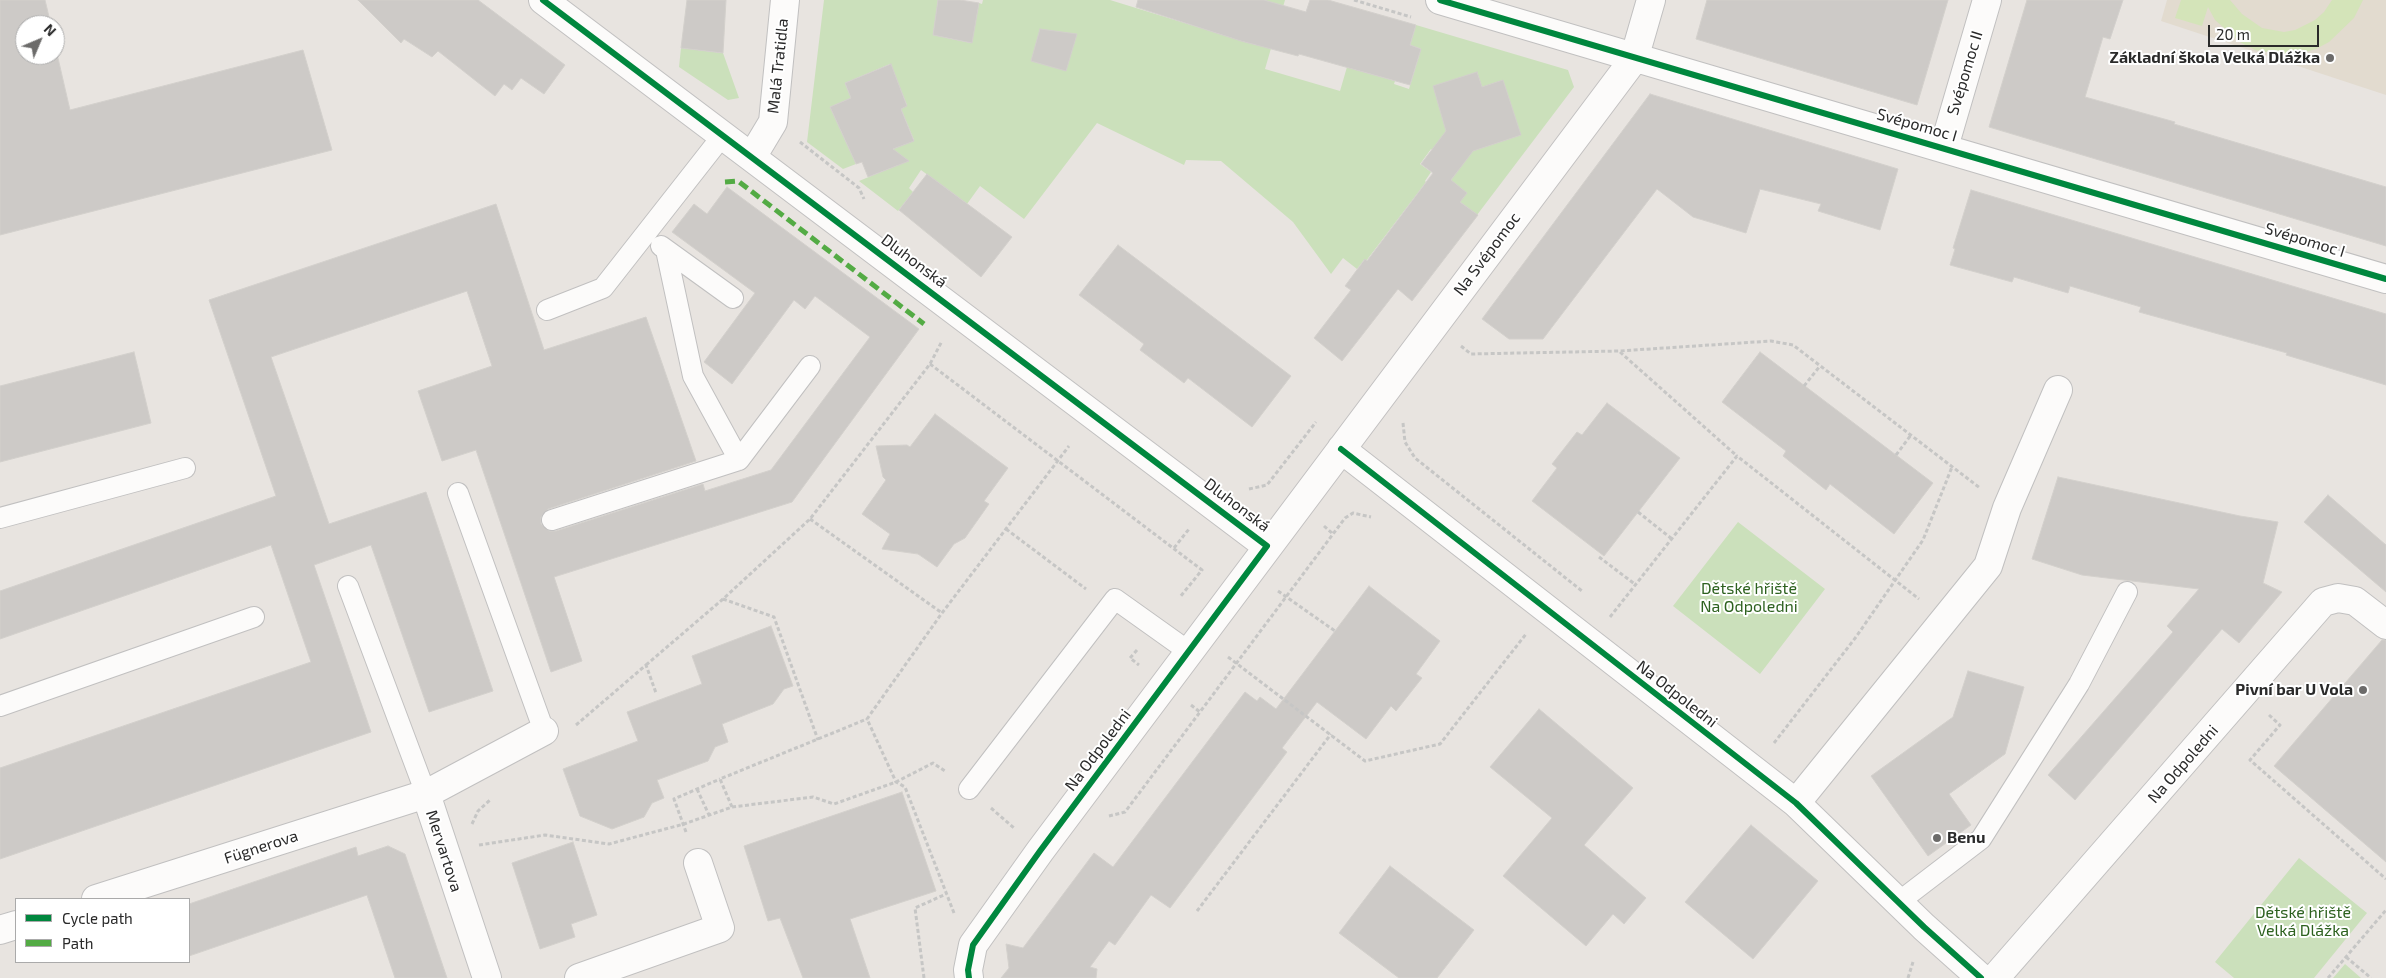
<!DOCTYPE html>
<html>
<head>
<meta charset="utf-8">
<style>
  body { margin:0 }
  #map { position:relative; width:2386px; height:978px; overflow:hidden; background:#e8e4e0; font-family:"Exo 2",sans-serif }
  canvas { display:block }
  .legend { position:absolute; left:15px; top:898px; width:175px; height:65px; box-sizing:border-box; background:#fff; border:1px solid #aaa; margin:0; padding:6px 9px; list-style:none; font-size:15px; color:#2a2a2a }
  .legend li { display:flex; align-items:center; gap:10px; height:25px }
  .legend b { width:25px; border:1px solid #aaa }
  .north { position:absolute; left:15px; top:15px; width:50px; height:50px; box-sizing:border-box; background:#fff; border:1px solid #aaa; border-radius:50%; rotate:45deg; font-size:14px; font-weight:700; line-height:20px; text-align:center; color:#2a2a2a }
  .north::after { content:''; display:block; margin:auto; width:18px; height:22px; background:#6c6b6a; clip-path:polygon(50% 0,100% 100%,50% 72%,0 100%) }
  .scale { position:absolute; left:2208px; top:25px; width:111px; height:22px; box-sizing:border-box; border:2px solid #2a2a2a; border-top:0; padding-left:6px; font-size:15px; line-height:18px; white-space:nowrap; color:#2a2a2a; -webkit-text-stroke:4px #fff; paint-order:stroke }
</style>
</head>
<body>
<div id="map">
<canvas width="2386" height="978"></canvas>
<ul class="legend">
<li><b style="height:6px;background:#00873e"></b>Cycle path</li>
<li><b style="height:6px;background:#53ab44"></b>Path</li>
</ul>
<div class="north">N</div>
<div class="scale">20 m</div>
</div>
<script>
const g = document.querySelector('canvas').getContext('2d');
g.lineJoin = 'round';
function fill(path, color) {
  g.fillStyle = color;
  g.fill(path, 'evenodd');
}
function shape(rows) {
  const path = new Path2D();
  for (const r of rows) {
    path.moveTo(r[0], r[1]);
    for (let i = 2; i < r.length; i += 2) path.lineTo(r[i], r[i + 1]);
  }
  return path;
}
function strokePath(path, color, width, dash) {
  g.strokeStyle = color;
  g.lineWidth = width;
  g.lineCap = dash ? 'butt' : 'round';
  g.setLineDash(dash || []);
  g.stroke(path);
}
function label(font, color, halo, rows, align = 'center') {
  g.font = font + ' "Exo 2",sans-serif';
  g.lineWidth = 4;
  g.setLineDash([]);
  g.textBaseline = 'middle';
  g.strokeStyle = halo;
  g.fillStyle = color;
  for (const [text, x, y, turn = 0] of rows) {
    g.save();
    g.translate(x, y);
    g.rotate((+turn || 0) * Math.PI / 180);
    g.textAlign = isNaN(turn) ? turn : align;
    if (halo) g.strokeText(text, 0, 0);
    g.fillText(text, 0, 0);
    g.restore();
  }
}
const education = shape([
  [2167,0,2386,0,2386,95,2161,21]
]);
const green = shape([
  [824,0,938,0,933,35,971,43,979,3,982,4,983,0,1110,0,1256,45,1270,2,1264,0,1285,0,1265,69,1340,91,1347,67,1395,81,1394,84,1409,89,1421,49,1410,45,1416,25,1568,70,1574,87,1477,215,1460,202,1451,180,1458,170,1431,149,1420,164,1431,172,1425,181,1426,182,1366,261,1364,260,1357,269,1343,258,1331,274,1293,222,1221,161,1186,160,1184,165,1097,123,1024,219,980,186,967,204,921,170,909,188,913,192,898,211,859,181,898,165,893,149,914,140,901,109,907,105,890,64,845,83,851,98,830,107,856,164,843,169,807,142],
  [681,48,723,53,739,98,728,100,679,67],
  [1738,522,1825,589,1760,674,1673,606],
  [2299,858,2367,913,2314,978,2234,978,2215,962],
  [2345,964,2361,978,2333,978]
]);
const pitch = shape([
  [2181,0,2230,0,2242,14,2262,28,2284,32,2295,30,2315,20,2324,12,2332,0,2363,0,2354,18,2329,42,2316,49,2291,56,2255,50,2240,42,2215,20,2208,7,2202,26,2175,18]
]);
const building = shape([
  [0,0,45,0,51,25,25,25,25,55,55,55,55,45,70,110,303,50,332,150,0,235,0,0],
  [358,0,478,0,565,65,544,94,521,78,512,90,504,84,495,96,438,51,432,57,404,39,401,43,358,0],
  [687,0,726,0,723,53,681,48,687,0],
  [938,0,960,0,979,3,972,43,933,35,938,0],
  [1138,0,1264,0,1306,12,1310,0,1328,0,1416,25,1410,45,1421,49,1410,85,1299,54,1298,56,1241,41,1136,7,1138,0],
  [1707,0,1948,0,1917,105,1696,39,1707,0],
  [2027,0,2123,0,2110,39,2103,37,2085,97,2175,122,2174,124,2386,187,2386,246,1989,127,2027,0],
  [1040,29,1077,34,1066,71,1031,61,1040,29],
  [891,64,907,106,901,109,914,141,893,149,909,161,868,177,862,162,856,164,830,107,851,98,845,83,891,64],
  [1477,72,1482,87,1503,80,1521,135,1473,151,1451,180,1467,193,1460,202,1478,215,1412,301,1398,289,1342,361,1314,338,1351,290,1345,286,1365,259,1367,261,1433,173,1421,164,1446,131,1433,86,1477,72],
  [1650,94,1898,169,1880,230,1818,211,1821,204,1760,189,1746,233,1693,217,1657,189,1543,339,1509,339,1482,319,1650,94],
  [927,174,1012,237,981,277,899,210,927,174],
  [727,187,919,329,792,502,554,577,582,661,551,672,476,450,442,461,418,391,492,366,467,291,271,357,329,524,426,492,493,691,429,712,371,545,314,565,371,732,0,859,0,768,311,662,271,545,0,639,0,591,276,496,209,300,496,204,544,350,646,317,696,461,548,509,541,517,541,524,549,531,556,531,703,484,705,491,771,470,870,337,815,296,805,309,794,300,732,384,704,362,755,293,672,232,694,204,707,214,727,187],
  [1971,190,2386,314,2386,385,2286,355,2287,353,2139,312,2141,307,2070,286,2068,293,2014,277,2012,282,1950,265,1955,249,1953,248,1971,190],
  [1118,245,1291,376,1252,427,1188,378,1184,383,1140,350,1144,344,1079,295,1118,245],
  [134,352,151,423,0,462,0,386,134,352],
  [1760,352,1933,483,1894,534,1830,484,1826,490,1783,456,1786,451,1722,402,1760,352],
  [1607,403,1680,458,1604,556,1532,501,1557,468,1552,464,1577,432,1582,435,1607,403],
  [935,414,1008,468,984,501,989,504,965,538,954,544,937,567,918,554,882,549,890,534,862,514,886,480,883,477,876,446,907,445,910,447,935,414],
  [2058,477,2240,516,2278,522,2263,583,2282,592,2239,643,2222,629,2075,800,2048,775,2173,632,2167,626,2199,589,2082,575,2032,559,2058,477],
  [2328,495,2386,545,2386,592,2304,522,2328,495],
  [1369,586,1440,641,1416,674,1422,678,1396,711,1391,706,1366,739,1317,702,1282,748,1287,752,1170,908,1151,895,1115,945,1109,941,1090,967,1097,969,1096,978,1001,978,1009,968,1006,944,1023,948,1094,853,1113,867,1245,692,1257,701,1260,697,1276,709,1369,586],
  [771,626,793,686,784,689,773,704,722,724,728,742,715,747,708,761,657,780,664,798,652,803,644,817,612,829,580,816,563,769,638,741,627,712,702,684,692,656,771,626],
  [2382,640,2386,640,2386,862,2274,766,2382,640],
  [1968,671,2024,687,2005,754,1949,794,1971,825,1928,856,1871,776,1953,717,1968,671],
  [1539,709,1633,788,1584,845,1646,898,1624,924,1613,914,1586,946,1503,876,1552,818,1490,767,1539,709],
  [902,792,936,891,850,919,870,978,803,978,780,918,768,921,744,846,902,792],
  [1751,825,1818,881,1753,959,1685,902,1751,825],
  [573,842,597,915,571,924,575,937,540,949,512,863,573,842],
  [388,846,405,854,447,978,395,978,367,895,189,956,189,904,356,847,358,856,388,846],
  [1390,866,1474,930,1437,978,1399,978,1339,933,1390,866]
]);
const path = shape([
  [1354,0,1411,17],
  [800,142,859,188,864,199],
  [1461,346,1471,354,1619,351,1771,341,1793,345,1980,488],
  [1620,352,1737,456],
  [930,364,1202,570,1180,597],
  [1804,386,1820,366],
  [1403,423,1405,442,1415,458,1582,591],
  [1896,455,1911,435],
  [1249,489,1267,485,1316,422],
  [1638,512,1672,539],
  [810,519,942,613],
  [1324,526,1333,534],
  [1006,529,1086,589],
  [1174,548,1189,529],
  [1599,557,1636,585],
  [1278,591,1335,631],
  [723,599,774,617,818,740],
  [1610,617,1737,456,1919,599],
  [1137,650,1130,658,1139,665],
  [1228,657,1365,761,1440,744,1526,634],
  [646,665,723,599,810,519,930,364,942,341],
  [1191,705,1200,712,1345,518,1353,513,1371,517],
  [2269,715,2280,725,2250,760,2386,879],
  [576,725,646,665,656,693],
  [1774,743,1856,637,1923,540,1952,467],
  [697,789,709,815],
  [732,807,720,779,867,719],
  [991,808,1014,828],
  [1109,816,1125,812,1200,712],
  [472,824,478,811,490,800],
  [686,832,674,799,720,779],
  [479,845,545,835,609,844,684,824,732,807,813,797,834,804,896,782,933,763,945,771],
  [1197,911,1331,734],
  [954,913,905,787,896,782,867,719,942,613,1069,446],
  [2346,957,2371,978],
  [924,978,915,908,946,894],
  [1908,978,1913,962],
  [2328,978,2386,910]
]);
const lane = shape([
  [661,246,733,298],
  [666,250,693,376,739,460],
  [547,310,603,288,723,135],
  [458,493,544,731],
  [0,518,185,468],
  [552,520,739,460,810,366],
  [348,586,426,794],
  [0,706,254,617],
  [969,789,1115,599,1188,651],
  [1900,901,1981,839,2079,684,2127,592]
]);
const street = shape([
  [543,0,1267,546],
  [1440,0,2386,279],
  [1944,147,1987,0],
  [752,157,773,122,785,0],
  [1341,449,1796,803,1924,927,1981,978],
  [426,794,487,978],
  [1796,803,1988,566,2007,508,2058,390],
  [96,899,426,794,544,731],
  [0,930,16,925],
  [579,978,720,928,698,863],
  [969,978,968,970,973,945,1040,851,1634,59,1651,0],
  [1995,978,2323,602,2338,598,2355,601,2386,625]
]);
const quiet = shape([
  [725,182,738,181,924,324]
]);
const cycleway = shape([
  [543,0,1267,546,1040,851,973,945,968,970,969,978],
  [1440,0,2386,279],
  [1341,449,1796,803,1924,927,1981,978]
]);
const markers = [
  [2330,58,5,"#6c6b6a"],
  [2363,690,5,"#6c6b6a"],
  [1937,838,5,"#6c6b6a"]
];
const poiNames = [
  ["Základní škola Velká Dlážka",2320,58],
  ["Pivní bar U Vola",2353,690],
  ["Benu",1947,838,"left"]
];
const streetNames = [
  ["Malá Tratidla",778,66,-84],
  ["Svépomoc II",1965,73,-73],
  ["Svépomoc I",1917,125,16],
  ["Svépomoc I",2305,240,17],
  ["Na Svépomoc",1487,254,-53],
  ["Dluhonská",914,261,37],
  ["Dluhonská",1237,505,37],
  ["Na Odpoledni",1677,694,38],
  ["Na Odpoledni",1098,750,-53],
  ["Na Odpoledni",2183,764,-49],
  ["Fügnerova",261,847,-18],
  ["Mervartova",444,851,72]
];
const parkNames = [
  ["Dětské hřiště",1749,589],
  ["Na Odpoledni",1749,607],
  ["Dětské hřiště",2303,913],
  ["Velká Dlážka",2303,931]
];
fill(education, '#e2dbcf');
fill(green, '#cbe0bb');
fill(pitch, '#d4e4b9');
fill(building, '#cdcac7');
strokePath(building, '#d3d0cc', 1);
strokePath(lane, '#c1c0c0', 22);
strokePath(street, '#c1c0c0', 30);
strokePath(path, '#c6c6c5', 3, [4, 2.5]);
strokePath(lane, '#fcfbfa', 20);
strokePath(street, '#fcfbfa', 28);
strokePath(quiet, '#53ab44', 5, [10, 5]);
strokePath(cycleway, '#00873e', 6);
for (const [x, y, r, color] of markers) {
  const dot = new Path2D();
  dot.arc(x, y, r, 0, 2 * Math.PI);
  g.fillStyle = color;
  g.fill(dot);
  strokePath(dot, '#fff', 2);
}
label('bold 16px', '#2a2a2a', '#fff', poiNames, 'right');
label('16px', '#2a2a2a', '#fff', streetNames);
label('16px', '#2d611f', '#fff', parkNames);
</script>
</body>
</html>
